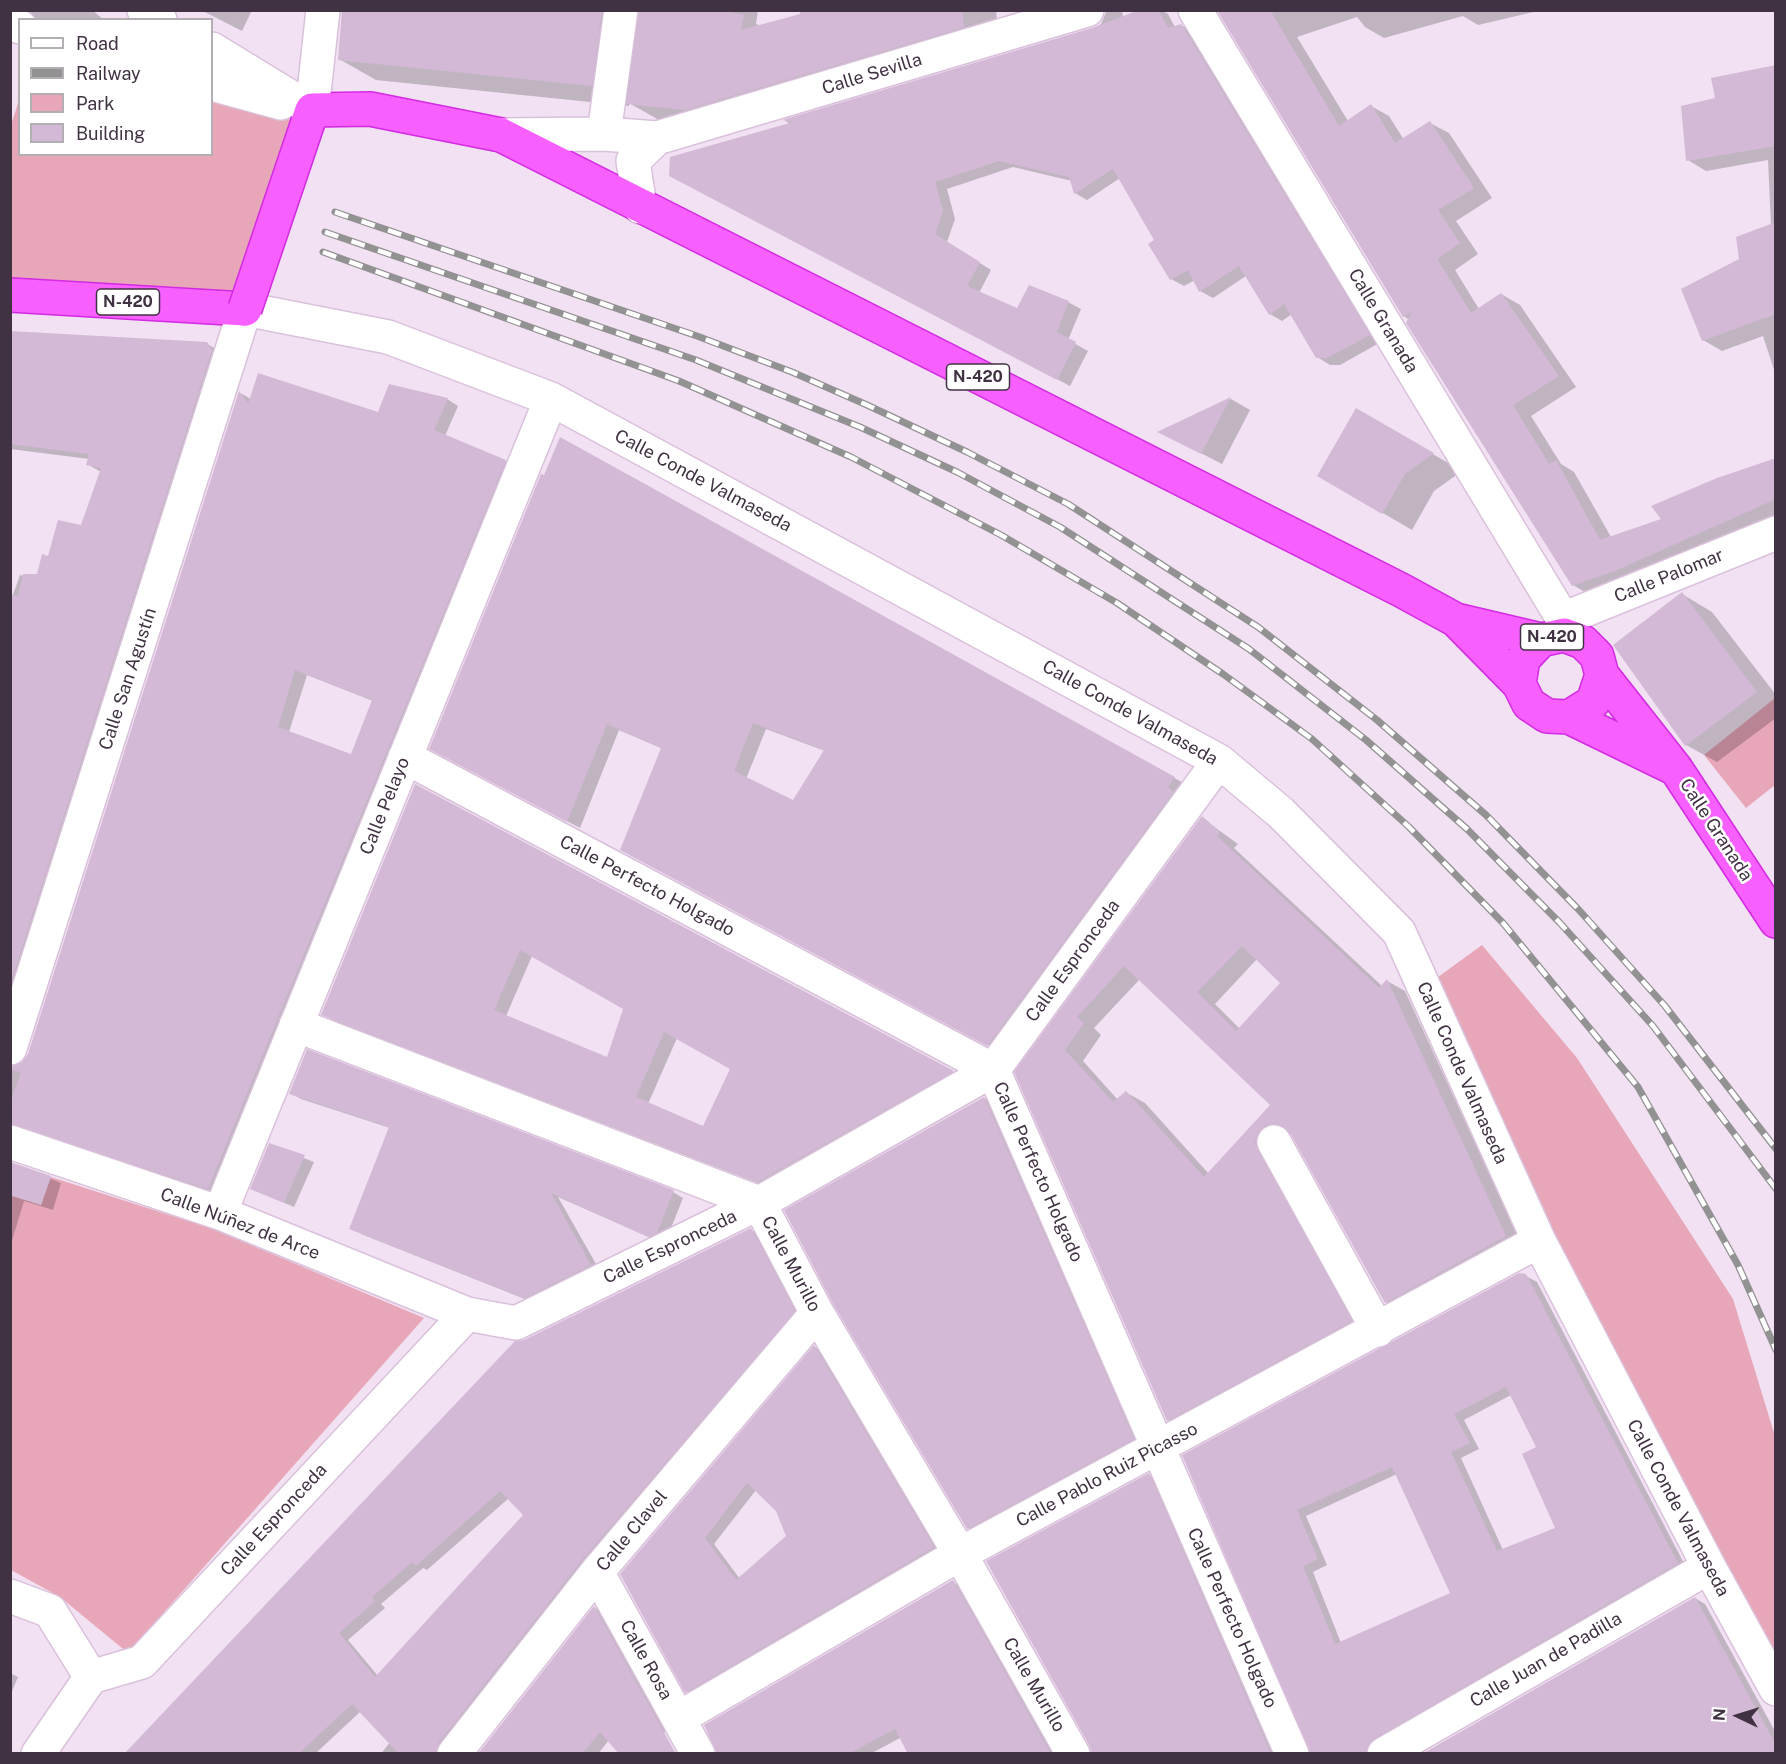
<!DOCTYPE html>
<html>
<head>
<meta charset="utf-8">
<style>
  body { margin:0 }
  #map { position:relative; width:1786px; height:1764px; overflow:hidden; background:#f1e1f2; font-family:"Public Sans",sans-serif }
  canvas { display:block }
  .frame { position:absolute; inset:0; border:12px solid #413243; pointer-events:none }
  .legend { position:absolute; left:18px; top:18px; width:195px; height:138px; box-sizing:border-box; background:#fff; border:2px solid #b3adb4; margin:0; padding:8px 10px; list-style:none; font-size:18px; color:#413243 }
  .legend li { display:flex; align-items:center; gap:12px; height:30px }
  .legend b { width:30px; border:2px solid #b3adb4 }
  .north { position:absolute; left:1708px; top:1686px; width:60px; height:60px; -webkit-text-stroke:4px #fff; paint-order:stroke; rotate:274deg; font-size:16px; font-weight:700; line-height:24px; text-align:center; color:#413243 }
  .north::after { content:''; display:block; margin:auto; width:21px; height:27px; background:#413243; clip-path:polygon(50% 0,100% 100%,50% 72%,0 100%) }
</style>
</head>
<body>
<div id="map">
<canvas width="1786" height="1764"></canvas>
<div class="frame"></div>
<ul class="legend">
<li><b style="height:8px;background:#fff"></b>Road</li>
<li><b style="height:8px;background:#929292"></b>Railway</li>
<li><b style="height:16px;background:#e8a7b9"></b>Park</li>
<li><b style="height:16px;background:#d3b9d6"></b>Building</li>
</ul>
<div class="north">N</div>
</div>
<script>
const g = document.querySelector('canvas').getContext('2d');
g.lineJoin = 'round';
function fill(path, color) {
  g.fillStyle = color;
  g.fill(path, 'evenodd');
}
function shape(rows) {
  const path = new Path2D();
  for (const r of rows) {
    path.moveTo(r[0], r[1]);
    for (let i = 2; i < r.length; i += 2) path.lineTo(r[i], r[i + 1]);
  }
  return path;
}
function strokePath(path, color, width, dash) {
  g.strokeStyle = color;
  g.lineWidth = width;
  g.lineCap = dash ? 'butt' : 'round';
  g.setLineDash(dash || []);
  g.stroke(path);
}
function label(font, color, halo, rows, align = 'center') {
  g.font = font + ' "Public Sans",sans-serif';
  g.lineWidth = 5;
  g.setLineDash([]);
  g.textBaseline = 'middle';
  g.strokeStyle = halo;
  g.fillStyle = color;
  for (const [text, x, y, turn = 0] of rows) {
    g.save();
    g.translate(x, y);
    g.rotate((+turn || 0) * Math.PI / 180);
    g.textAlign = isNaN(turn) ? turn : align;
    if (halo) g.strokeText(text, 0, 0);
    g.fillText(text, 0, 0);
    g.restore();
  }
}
const green = shape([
  [212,84,312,110,245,309,10,295,10,128,19,100,20,154,212,154],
  [1775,698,1775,785,1746,808,1704,755],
  [1482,945,1577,1058,1733,1299,1775,1436,1775,1689,1423,988],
  [51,1177,213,1229,424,1318,128,1653,60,1597,11,1570,10,1201,12,1196,41,1205]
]);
const shadow = shape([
  [10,10,92,10,104,20,20,20],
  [201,10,252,10,242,31],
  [345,10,758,10,756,24,761,26,801,15,802,10,996,10,1000,48,666,124,629,103,629,106,376,80,339,59],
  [1107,10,1122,10,1123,17,1144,10,1161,10,1168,14,1175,27,1181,25,1194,33,1381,342,1340,365,1330,365,1317,357,1292,314,1282,321,1270,314,1246,276,1213,298,1200,291,1195,280,1184,286,1171,279,1156,240,1120,178,1087,200,1075,193,1072,181,1013,167,947,189,955,219,947,242,991,270,979,293,1018,310,1068,302,1081,309,1068,340,1088,351,1070,386,684,182,791,124,785,121,1093,29,1101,24],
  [1219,10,1542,10,1478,25,1463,16,1384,38,1365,27,1357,17,1297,37,1348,121,1371,106,1389,116,1404,140,1430,123,1449,133,1492,198,1456,221,1478,254,1455,270,1479,309,1501,294,1520,305,1576,387,1531,416,1561,464,1574,472,1611,537,1663,519,1776,459,1776,518,1592,596,1573,585,1409,320,1404,316],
  [1776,68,1776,376,1763,336,1722,351,1703,340,1741,260,1771,226,1768,160,1706,171,1688,160,1717,100],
  [10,333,207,344,220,351,10,1012,10,603,20,575,37,579,49,557,82,527,101,472,87,464,89,459,10,449],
  [240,393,251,399,379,414,447,399,458,406,445,436,517,467,219,1194,29,1130,19,1129,10,1133,10,1067,69,1079],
  [307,675,373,701,352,756,289,732],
  [1231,399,1250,410,1222,464,1160,432],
  [1357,410,1462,471,1434,491,1412,530,1319,476],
  [560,439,1187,785,1001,1052,634,857,663,749,619,730,580,828,443,755],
  [766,729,825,751,793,802,746,779],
  [1682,594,1712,612,1776,695,1776,718,1717,762,1686,745],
  [416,786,953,1072,965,1078,771,1188,335,1021,323,1014],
  [532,956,625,1008,608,1059,506,1016],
  [677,1038,731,1068,703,1128,648,1104],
  [1202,818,1238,844,1234,848,1382,986,1387,981,1405,991,1523,1247,1404,1313,1386,1302,1292,1133,1284,1135,1369,1332,1186,1430,1168,1420,1016,1073],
  [1257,959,1282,983,1240,1029,1215,1004],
  [1140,979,1272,1105,1209,1174,1145,1103,1127,1093,1118,1100,1083,1061,1101,1035,1094,1028],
  [291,1093,673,1192,683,1198,667,1238,660,1242,558,1197,600,1271,535,1303,361,1234,390,1128,301,1099],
  [984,1098,994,1104,1143,1444,978,1533,968,1528],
  [270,1145,314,1162,294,1207,252,1189],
  [10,1162,61,1183,53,1210,24,1201,10,1247],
  [751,1230,761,1236,804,1317,447,1754,381,1754,390,1742,361,1711,315,1754,127,1754,515,1343,525,1341],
  [509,1498,525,1515,378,1676,348,1640,385,1608,381,1604,423,1568,427,1570],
  [1526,1276,1537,1282,1687,1569,1377,1754,1312,1754,1184,1456],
  [1511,1395,1538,1447,1557,1529,1503,1550,1461,1458,1479,1449,1464,1420],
  [1397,1474,1452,1594,1341,1643,1313,1572,1327,1565,1306,1516],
  [815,1347,824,1353,943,1553,696,1697,686,1691,622,1574],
  [756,1490,800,1533,740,1579,714,1544],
  [1149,1475,1159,1481,1278,1754,1093,1754],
  [953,1582,963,1588,1057,1754,960,1754,900,1738,870,1754,718,1754],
  [1695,1598,1705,1604,1776,1733,1776,1754],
  [595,1608,605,1614,669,1728,641,1754,609,1740,598,1754,480,1754],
  [10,1673,18,1677,10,1696]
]);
const building = shape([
  [342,10,602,10,592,86,338,60],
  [639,10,718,10,744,15,741,30,800,14,800,10,962,10,964,27,685,110,627,104],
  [1139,10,1158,10,1168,28,1181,24,1370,335,1327,358,1316,358,1284,304,1269,315,1239,266,1199,292,1188,270,1170,280,1148,244,1154,240,1113,169,1074,194,1069,177,999,161,935,182,943,211,935,234,980,262,967,286,1017,308,1029,285,1069,301,1057,332,1076,342,1057,380,669,176,670,157,793,122,782,120,1092,28],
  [1225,10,1270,10,1339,126,1371,104,1395,143,1430,121,1474,188,1438,210,1460,243,1437,259,1471,313,1501,293,1559,376,1513,405,1549,464,1556,460,1600,540,1661,519,1651,506,1717,478,1776,458,1776,499,1617,570,1572,586,1406,323,1412,312,1403,317,1218,12],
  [1776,65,1776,146,1686,161,1681,106,1715,98,1711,78],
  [1776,222,1776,314,1702,341,1681,289,1739,259,1736,237],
  [10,331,207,342,212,350,10,985,10,594,18,596,23,574,37,574,42,554,48,556,58,520,81,525,101,468,86,465,89,454,10,444],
  [258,373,378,412,389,384,448,398,434,430,506,460,208,1189,10,1124,10,1103,21,1072,10,1070,10,1066,22,1062,28,1054,239,391,248,404],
  [295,670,372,700,351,754,278,727],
  [1231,397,1201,454,1157,432],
  [1356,408,1434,453,1405,474,1382,514,1317,476],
  [560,437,1175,777,1168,787,1173,792,987,1046,620,850,661,748,607,724,567,822,429,749,541,474,544,475],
  [753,723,824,750,793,800,734,771],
  [1682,592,1757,692,1685,746,1613,645],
  [415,784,954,1071,757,1182,321,1015],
  [520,950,623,1009,607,1057,494,1010],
  [664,1032,730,1069,703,1126,636,1097],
  [1202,816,1220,832,1217,836,1379,988,1387,979,1506,1236,1385,1303,1290,1133,1283,1126,1275,1123,1265,1125,1258,1133,1255,1142,1258,1151,1352,1321,1167,1421,1014,1072],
  [1242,946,1280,983,1236,1031,1197,992],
  [1124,966,1270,1105,1204,1177,1126,1091,1113,1102,1065,1050,1084,1023,1077,1017],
  [307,1049,674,1190,657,1233,648,1237,551,1193,591,1265,524,1298,349,1229,389,1127,289,1094],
  [984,1097,1134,1439,967,1529,833,1304,784,1210],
  [269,1143,305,1155,284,1203,250,1189],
  [10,1162,51,1176,41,1205,10,1195],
  [751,1228,795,1311,582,1560,439,1742,436,1754,399,1754,352,1704,298,1754,124,1754,515,1341,524,1340],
  [500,1491,523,1515,375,1677,339,1633,375,1601,372,1597,412,1562,416,1566],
  [1519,1273,1526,1274,1678,1563,1375,1738,1368,1744,1365,1754,1310,1754,1182,1455],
  [1506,1387,1536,1447,1522,1454,1555,1528,1497,1551,1451,1452,1470,1443,1454,1414],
  [1392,1467,1450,1593,1335,1644,1303,1566,1318,1559,1297,1510],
  [814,1345,934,1547,685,1693,620,1574],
  [747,1483,776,1511,786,1536,736,1580,705,1538],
  [1149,1473,1271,1754,1092,1754,1089,1745,986,1561],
  [953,1580,1051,1754,908,1754,895,1729,848,1754,717,1754,704,1725],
  [1695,1597,1776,1745,1776,1754,1422,1754],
  [594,1606,676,1754,619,1754,600,1732,582,1754,478,1754]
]);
const minor = shape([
  [144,10,160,20],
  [1195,10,1563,619,1564,635],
  [10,24,20,27],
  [212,49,312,110],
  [212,84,281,103],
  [312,110,323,10],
  [604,134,621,10],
  [501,135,604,134,657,138,1087,10],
  [640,207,633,161,657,138],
  [1563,619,1776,533],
  [405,757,993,1070,1292,1754],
  [296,1025,759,1203,817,1313,960,1554,1073,1754],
  [10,1048,245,309,388,337,551,399,1219,761,1281,813,1399,932,1539,1241,1709,1567,1776,1689],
  [10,1142,220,1213,467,1314],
  [1274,1142,1378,1330],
  [220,1213,551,399],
  [597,1572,698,1754],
  [10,1596,50,1611,91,1677],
  [91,1677,142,1662,467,1314,516,1323,759,1203,993,1070,1219,761],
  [679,1718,960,1554,1539,1241],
  [38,1754,91,1677],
  [454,1754,597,1572,817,1313],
  [1384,1754,1709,1567]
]);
const highway = shape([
  [308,122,312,110,370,109,501,135,1401,590,1456,620,1519,684],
  [10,295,245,309],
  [1456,620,1541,640],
  [1602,675,1676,769,1776,921],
  [1569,717,1593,702,1602,675,1597,656,1583,642,1564,635,1541,640,1523,659,1519,684,1529,704,1547,716,1569,717,1676,769]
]);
const rail = shape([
  [335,212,697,336,792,372,867,405,967,452,1068,504,1258,627,1377,720,1486,815,1579,910,1665,1006,1776,1149],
  [325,232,696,360,860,427,957,472,1060,527,1249,649,1366,740,1467,829,1560,923,1653,1026,1776,1189],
  [323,252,679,381,851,457,1001,535,1117,603,1223,674,1312,739,1409,827,1503,923,1638,1087,1738,1265,1776,1350]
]);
const highwayBridge = shape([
  [245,309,308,122]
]);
const shields = [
  [128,302,63],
  [978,377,63],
  [1552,637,63]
];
const shieldNames = [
  ["N-420",128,302],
  ["N-420",978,377],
  ["N-420",1552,637]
];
const streetNames = [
  ["Calle Sevilla",872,74,-17],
  ["Calle Granada",1383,321,59],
  ["Calle Conde Valmaseda",703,481,28],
  ["Calle Palomar",1669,576,-22],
  ["Calle San Agustín",128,679,-72],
  ["Calle Conde Valmaseda",1130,713,29],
  ["Calle Pelayo",385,806,-68],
  ["Calle Granada",1716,830,57],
  ["Calle Perfecto Holgado",647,886,28],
  ["Calle Espronceda",1073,961,-54],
  ["Calle Conde Valmaseda",1462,1073,66],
  ["Calle Perfecto Holgado",1038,1172,66],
  ["Calle Núñez de Arce",240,1224,21],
  ["Calle Espronceda",670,1247,-26],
  ["Calle Murillo",791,1264,62],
  ["Calle Pablo Ruiz Picasso",1107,1475,-28],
  ["Calle Conde Valmaseda",1678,1508,62],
  ["Calle Espronceda",274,1520,-47],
  ["Calle Clavel",632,1531,-50],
  ["Calle Perfecto Holgado",1232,1618,66],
  ["Calle Rosa",646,1660,61],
  ["Calle Juan de Padilla",1546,1660,-30],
  ["Calle Murillo",1034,1685,60]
];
fill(green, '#e8a7b9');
fill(shadow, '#0003');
fill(building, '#d3b9d6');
strokePath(minor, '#dac1db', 36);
strokePath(highway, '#d32ae3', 36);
strokePath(minor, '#fff', 33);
strokePath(highway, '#f75fff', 33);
strokePath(rail, '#929292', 7);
strokePath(rail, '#fff', 4.5, [14]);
strokePath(highwayBridge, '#d32ae3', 36, []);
strokePath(highwayBridge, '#f75fff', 33);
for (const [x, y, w] of shields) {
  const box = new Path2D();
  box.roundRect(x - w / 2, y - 13, w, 26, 4.5);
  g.fillStyle = '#fff';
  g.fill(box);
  strokePath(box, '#413243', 1.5);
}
label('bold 16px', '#413243', null, shieldNames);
label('18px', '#413243', '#fff', streetNames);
</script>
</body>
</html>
